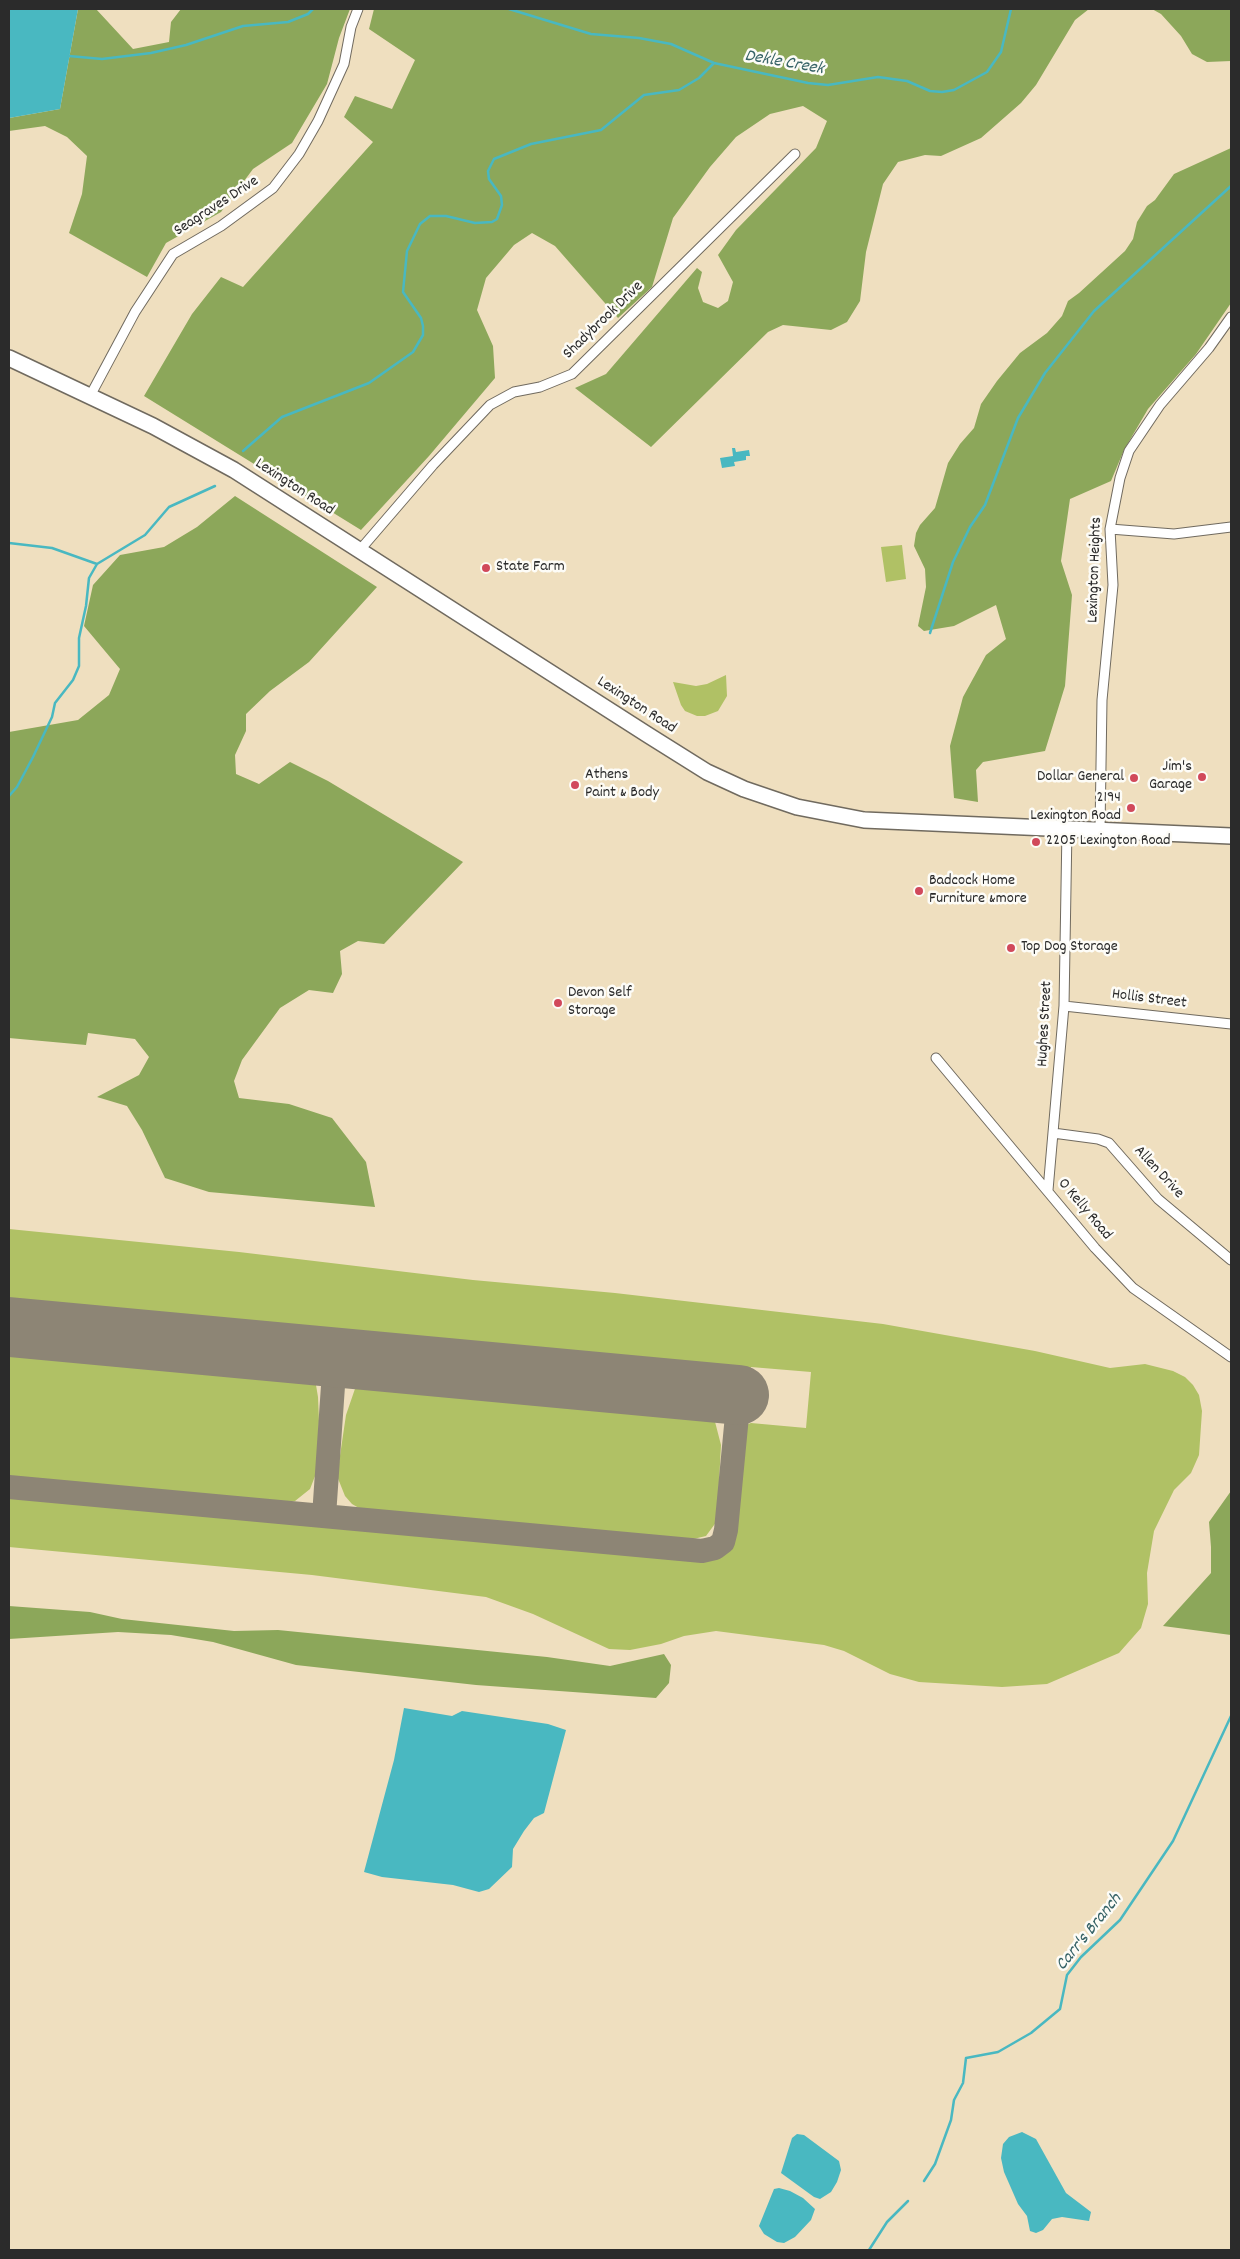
<!DOCTYPE html>
<html>
<head>
<meta charset="utf-8">
<style>
  body { margin:0 }
  #map { position:relative; width:1240px; height:2259px; overflow:hidden; background:#efdfbf; font-family:Dekko,sans-serif }
  canvas { display:block }
  .frame { position:absolute; inset:0; border:10px solid #2b2b2b; pointer-events:none }
</style>
</head>
<body>
<div id="map">
<canvas width="1240" height="2259"></canvas>
<div class="frame"></div>
</div>
<script>
const g = document.querySelector('canvas').getContext('2d');
g.lineJoin = 'round';
function fill(path, color) {
  g.fillStyle = color;
  g.fill(path, 'evenodd');
}
function shape(rows) {
  const path = new Path2D();
  for (const r of rows) {
    path.moveTo(r[0], r[1]);
    for (let i = 2; i < r.length; i += 2) path.lineTo(r[i], r[i + 1]);
  }
  return path;
}
function strokePath(path, color, width, dash) {
  g.strokeStyle = color;
  g.lineWidth = width;
  g.lineCap = dash ? 'butt' : 'round';
  g.setLineDash(dash || []);
  g.stroke(path);
}
function label(font, color, halo, rows, align = 'center') {
  g.font = font + ' Dekko,sans-serif';
  g.lineWidth = 5;
  g.setLineDash([]);
  g.textBaseline = 'middle';
  g.strokeStyle = halo;
  g.fillStyle = color;
  for (const [text, x, y, turn = 0] of rows) {
    g.save();
    g.translate(x, y);
    g.rotate((+turn || 0) * Math.PI / 180);
    g.textAlign = isNaN(turn) ? turn : align;
    if (halo) g.strokeText(text, 0, 0);
    g.fillText(text, 0, 0);
    g.restore();
  }
}
const green = shape([
  [902,545,906,579,886,582,881,547],
  [726,675,727,696,718,711,705,716,697,716,685,711,681,705,673,682,696,686,707,684],
  [9,1229,239,1252,473,1280,615,1293,883,1324,1035,1351,1110,1368,1145,1364,1173,1371,1185,1377,1193,1385,1199,1395,1202,1411,1199,1455,1191,1473,1174,1490,1154,1531,1147,1573,1148,1604,1141,1628,1119,1653,1047,1684,1002,1687,919,1682,890,1674,844,1651,824,1645,716,1631,684,1636,661,1644,630,1650,609,1649,533,1614,486,1597,312,1575,9,1547,9,1498,710,1561,728,1552,736,1537,746,1425,751,1423,806,1428,811,1372,751,1367,750,1374,9,1305],
  [9,1346,311,1375,315,1379,318,1397,319,1421,317,1471,310,1489,295,1501,276,1503,9,1477],
  [358,1380,713,1414,721,1445,717,1521,706,1536,685,1541,364,1511,352,1504,345,1496,337,1476,346,1415]
]);
const forest = shape([
  [78,9,96,9,133,49,169,42,171,22,181,9,350,9,339,38,327,84,292,143,253,169,221,212,166,243,147,277,69,233,82,194,87,156,67,137,45,126,9,131,9,118,60,109],
  [374,9,1089,9,1075,20,1036,85,1021,103,981,138,941,156,925,155,898,162,883,184,866,252,860,301,847,322,831,330,783,325,768,332,651,447,575,388,606,374,697,268,702,272,698,288,703,302,718,308,728,301,733,282,718,255,736,230,816,148,827,121,803,106,770,114,736,137,710,167,673,218,652,287,618,318,555,246,532,233,514,245,486,278,477,310,493,346,495,378,429,456,361,530,144,396,192,314,221,277,243,287,373,142,344,117,355,96,392,109,415,60,369,29],
  [1152,9,1231,9,1231,61,1207,62,1192,54,1181,36,1161,14],
  [1231,148,1231,303,1196,354,1148,409,1124,450,1111,481,1070,499,1061,561,1072,595,1065,686,1045,751,983,762,976,770,978,802,954,798,950,746,963,697,986,655,1006,639,996,605,954,626,924,631,918,626,926,587,925,569,914,546,916,533,920,525,935,508,948,463,960,444,974,428,981,404,997,381,1020,353,1047,333,1062,316,1068,301,1079,293,1125,251,1133,239,1137,222,1147,206,1155,200,1174,174],
  [235,496,377,587,309,662,270,691,246,714,246,731,235,755,236,774,259,784,290,762,328,781,463,862,384,944,358,941,340,951,342,974,333,993,309,990,280,1008,242,1060,234,1081,239,1098,289,1104,332,1118,366,1162,375,1207,209,1192,165,1178,142,1130,127,1106,97,1097,139,1075,149,1057,135,1039,88,1033,86,1045,9,1038,9,732,78,720,109,695,120,669,84,626,93,585,120,555,164,547,197,527],
  [1231,1491,1231,1635,1163,1626,1211,1573,1211,1547,1209,1522],
  [9,1606,90,1612,122,1619,234,1631,278,1630,547,1657,610,1666,664,1654,671,1665,669,1683,656,1698,476,1685,296,1665,213,1642,171,1635,118,1632,9,1639]
]);
const water = shape([
  [9,9,78,9,60,109,9,118],
  [732,448,735,448,736,452,749,450,750,456,746,456,746,460,734,462,735,466,722,468,720,458,733,456],
  [404,1708,452,1716,462,1711,548,1724,566,1730,544,1813,534,1818,524,1831,513,1849,512,1867,489,1889,479,1892,453,1885,382,1877,364,1872,394,1760],
  [1022,2132,1036,2139,1066,2193,1091,2212,1089,2221,1062,2217,1052,2219,1043,2230,1036,2233,1030,2231,1027,2216,1018,2204,1004,2172,1001,2158,1003,2144,1009,2137],
  [797,2134,804,2135,839,2161,841,2170,837,2182,831,2192,820,2199,814,2197,781,2173,792,2138],
  [779,2188,790,2191,803,2198,815,2209,811,2220,795,2237,784,2243,777,2242,764,2234,759,2226,774,2189]
]);
const stream = shape([
  [509,9,591,34,639,38,671,44,714,63,808,83,828,85,878,77,907,81,930,91,942,92,954,90,987,72,1001,52,1011,9],
  [69,56,102,59,151,53,186,45,243,26,288,22,308,14,313,9],
  [243,451,282,417,369,383,413,352,423,335,423,326,421,318,403,292,407,251,420,224,430,216,446,216,475,223,492,222,497,219,502,205,501,196,489,179,488,171,494,159,531,144,601,130,644,95,679,90,699,78,714,63],
  [9,543,52,548,97,564,145,535,169,507,215,486],
  [930,633,953,562,970,527,985,505,1018,418,1045,373,1094,311,1231,186],
  [9,796,17,787,33,757,52,717,55,703,73,680,79,666,79,638,86,606,89,578,97,564],
  [924,2181,935,2164,951,2120,954,2100,963,2083,966,2058,998,2052,1031,2033,1060,2009,1067,1975,1081,1957,1120,1920,1173,1841,1231,1716],
  [869,2250,887,2222,908,2201]
]);
const taxiway = shape([
  [9,1487,702,1551,715,1548,723,1542,726,1530,739,1395],
  [324,1516,335,1357]
]);
const runway = shape([
  [9,1327,739,1395]
]);
const street = shape([
  [90,396,135,312,173,254,221,226,273,188,299,154,318,121,344,64,351,27,358,9],
  [1110,529,1174,534,1231,527],
  [359,551,433,465,490,405,514,392,540,387,572,374,795,154],
  [1100,830,1102,700,1113,585,1110,529,1120,478,1129,451,1160,405,1209,348,1231,317],
  [1064,1006,1231,1024],
  [936,1058,1095,1248,1133,1288,1231,1357],
  [1053,1133,1098,1139,1109,1143,1158,1199,1231,1260],
  [1048,1190,1064,1006,1067,828]
]);
const highway = shape([
  [9,358,153,426,234,470,648,735,707,772,744,789,797,807,864,820,1231,836]
]);
const markers = [
  [486,568,5,"#d1495b"],
  [1202,777,5,"#d1495b"],
  [1134,778,5,"#d1495b"],
  [575,785,5,"#d1495b"],
  [1131,808,5,"#d1495b"],
  [1036,842,5,"#d1495b"],
  [919,891,5,"#d1495b"],
  [1011,948,5,"#d1495b"],
  [558,1003,5,"#d1495b"]
];
const streetNames = [
  ["Seagraves Drive",217,207,-33],
  ["Shadybrook Drive",604,321,-44],
  ["Lexington Road",294,488,33],
  ["Lexington Heights",1096,570,-88],
  ["Lexington Road",636,706,33],
  ["Hollis Street",1149,1000,7],
  ["Hughes Street",1046,1024,-87],
  ["Allen Drive",1158,1173,47],
  ["O Kelly Road",1084,1210,50]
];
const poiNames = [
  ["State Farm",496,568],
  ["Jim's",1192,768,"right"],
  ["Garage",1192,786,"right"],
  ["Athens",585,776],
  ["Paint & Body",585,794],
  ["Dollar General",1124,778,"right"],
  ["2194",1121,799,"right"],
  ["Lexington Road",1121,817,"right"],
  ["2205 Lexington Road",1046,842],
  ["Badcock Home",929,882],
  ["Furniture &more",929,900],
  ["Top Dog Storage",1021,948],
  ["Devon Self",568,994],
  ["Storage",568,1012]
];
const waterNames = [
  ["Dekle Creek",784,64,10],
  ["Carr's Branch",1090,1933,-51]
];
fill(green, '#b0c165');
fill(forest, '#8ca75a');
fill(water, '#49b8c1');
strokePath(stream, '#49b8c1', 2.5);
strokePath(taxiway, '#8d8575', 24);
strokePath(runway, '#8d8575', 60);
strokePath(street, '#706a5f', 11);
strokePath(highway, '#706a5f', 18);
strokePath(street, '#fff', 9);
strokePath(highway, '#fff', 15);
for (const [x, y, r, color] of markers) {
  const dot = new Path2D();
  dot.arc(x, y, r, 0, 2 * Math.PI);
  g.fillStyle = color;
  g.fill(dot);
  strokePath(dot, '#fdfcf7', 2);
}
label('16px', '#2b2b2b', '#fdfcf7', streetNames);
label('16px', '#2b2b2b', '#fdfcf7', poiNames, 'left');
label('italic 18px', '#376367', '#fdfcf7', waterNames);
</script>
</body>
</html>
